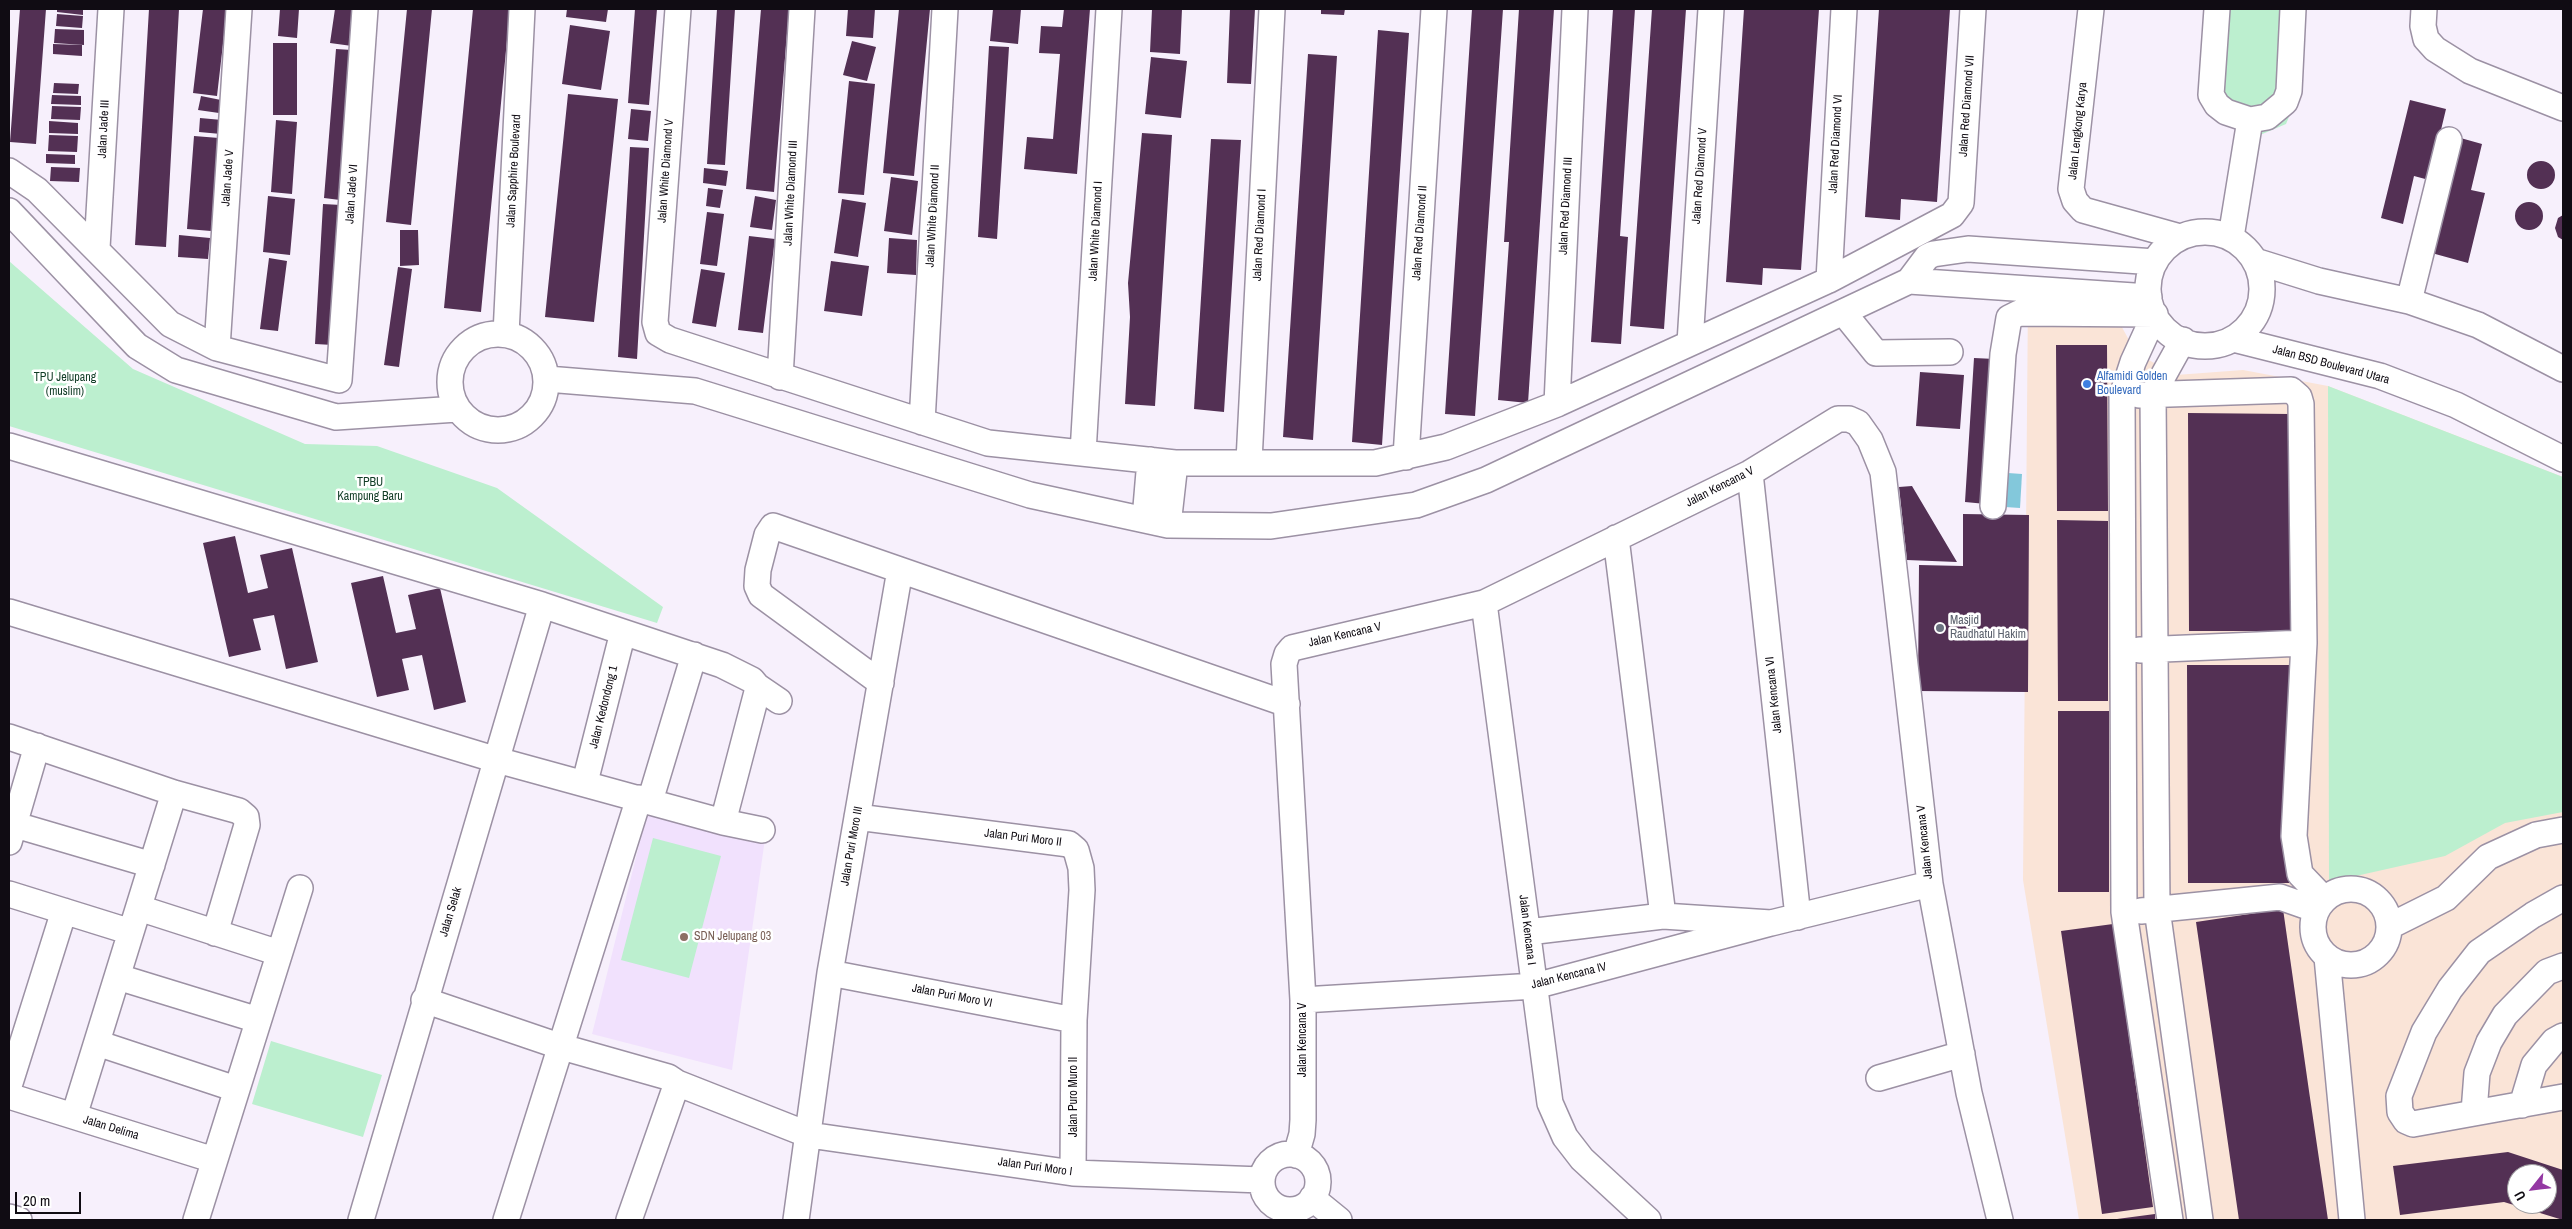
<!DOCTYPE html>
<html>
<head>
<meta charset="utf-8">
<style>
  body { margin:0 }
  #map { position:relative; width:2572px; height:1229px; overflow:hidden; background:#f7f0fc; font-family:"Archivo Narrow",sans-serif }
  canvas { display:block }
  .frame { position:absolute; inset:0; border:10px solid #100c13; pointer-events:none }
  .north { position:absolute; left:2507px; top:1164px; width:50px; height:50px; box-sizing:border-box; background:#fff; border:1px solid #9f9ea1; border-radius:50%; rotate:241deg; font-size:14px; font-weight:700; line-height:20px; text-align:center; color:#100c13 }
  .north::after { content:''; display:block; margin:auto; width:18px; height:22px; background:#9438a3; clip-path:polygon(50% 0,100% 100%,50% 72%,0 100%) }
  .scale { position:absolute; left:15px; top:1192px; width:66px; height:22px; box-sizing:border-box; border:2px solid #100c13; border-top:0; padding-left:6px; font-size:15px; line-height:18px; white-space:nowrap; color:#100c13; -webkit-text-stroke:4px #fff; paint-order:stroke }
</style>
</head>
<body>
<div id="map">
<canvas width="2572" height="1229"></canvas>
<div class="frame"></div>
<div class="north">U</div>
<div class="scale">20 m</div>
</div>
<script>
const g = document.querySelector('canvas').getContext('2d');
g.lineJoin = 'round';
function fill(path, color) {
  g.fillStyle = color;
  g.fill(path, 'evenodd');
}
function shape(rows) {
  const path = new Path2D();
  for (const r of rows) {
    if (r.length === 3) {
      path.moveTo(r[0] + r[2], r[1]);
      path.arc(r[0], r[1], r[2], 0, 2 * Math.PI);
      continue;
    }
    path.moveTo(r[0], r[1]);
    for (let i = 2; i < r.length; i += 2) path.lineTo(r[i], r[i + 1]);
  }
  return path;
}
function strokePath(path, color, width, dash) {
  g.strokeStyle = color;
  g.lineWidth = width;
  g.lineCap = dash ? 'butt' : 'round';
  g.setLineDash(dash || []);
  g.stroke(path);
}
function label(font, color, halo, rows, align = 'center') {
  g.font = font + ' "Archivo Narrow",sans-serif';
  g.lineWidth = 5;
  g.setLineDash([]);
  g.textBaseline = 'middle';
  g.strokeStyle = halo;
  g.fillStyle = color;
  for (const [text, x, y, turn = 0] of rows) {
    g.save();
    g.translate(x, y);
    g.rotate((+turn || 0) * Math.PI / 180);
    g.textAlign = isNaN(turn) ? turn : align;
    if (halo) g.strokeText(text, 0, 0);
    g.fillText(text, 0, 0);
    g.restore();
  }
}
const commercial = shape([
  [2028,295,2111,307,2136,353,2176,375,2243,370,2328,386,2563,477,2563,1220,2079,1220,2023,880],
  [2517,1174,2547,1174,2547,1204,2517,1204]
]);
const built = shape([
  [648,809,765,839,732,1070,592,1034]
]);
const green = shape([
  [2207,9,2305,9,2302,85,2286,124,2260,135,2202,94],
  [9,261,133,369,305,444,377,446,497,488,663,607,657,623,9,426],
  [2328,386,2563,477,2563,812,2505,823,2445,856,2329,882],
  [653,838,721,856,689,978,621,960],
  [271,1041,382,1075,363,1137,252,1104]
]);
const water = shape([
  [2008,473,2022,474,2020,508,2005,507]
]);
const building = shape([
  [20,9,46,9,36,144,10,142],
  [57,9,83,9,83,15,57,12],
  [149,9,179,9,166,247,135,245],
  [203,9,227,9,217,96,193,93],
  [280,9,299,9,297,38,278,36],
  [335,9,357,9,352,46,330,43],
  [407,9,432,9,411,225,386,222],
  [473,9,510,9,481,312,444,308],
  [567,9,608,9,606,22,566,17],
  [635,9,657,9,649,105,628,103],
  [717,9,735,9,725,165,707,164],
  [761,9,789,9,774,192,746,189],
  [848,9,875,9,873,38,846,36],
  [899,9,930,9,914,176,883,173],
  [993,9,1021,9,1018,44,990,41],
  [1064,9,1090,9,1077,174,1024,169,1027,137,1053,139,1060,54,1039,53,1041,26,1062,27],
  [1152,9,1182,9,1180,54,1150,52],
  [1230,9,1255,9,1251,84,1227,83],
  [1321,9,1345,9,1344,15,1321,14],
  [1472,9,1503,9,1475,416,1445,414],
  [1519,9,1554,9,1528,403,1498,400,1509,242,1504,242],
  [1613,9,1635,9,1620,236,1628,237,1621,344,1591,342],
  [1652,9,1686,9,1664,329,1630,326],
  [1744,9,1819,9,1801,270,1763,268,1762,285,1726,282],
  [1879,9,1950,9,1937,202,1901,199,1900,220,1865,217],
  [57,14,83,16,82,28,56,26],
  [570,25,610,31,601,90,562,84],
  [55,29,84,30,84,45,54,43],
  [1378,30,1409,33,1382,445,1352,442],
  [852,41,876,47,867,81,843,75],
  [273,43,297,43,297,115,273,115],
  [53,44,82,45,82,56,53,54],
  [989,46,1009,47,997,239,978,237],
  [336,49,352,50,340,200,324,198],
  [1308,54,1337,56,1313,440,1283,437],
  [1151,57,1187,61,1181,118,1145,114],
  [849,81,875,84,864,195,838,193],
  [54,83,79,84,78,94,53,93],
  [568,94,618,99,594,322,545,317],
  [52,95,81,96,81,105,51,104],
  [201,96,221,100,219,113,198,110],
  [2410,100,2446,109,2429,180,2414,176,2403,224,2381,218],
  [52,106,81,107,80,120,51,119],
  [631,109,651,111,648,141,628,139],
  [200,118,222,120,221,134,199,132],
  [276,120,297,122,292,194,271,192],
  [49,121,78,123,78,134,49,133],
  [1142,133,1172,135,1155,406,1125,404,1130,317,1128,283],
  [49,135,78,136,77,152,48,151],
  [194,136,219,138,211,231,187,229],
  [2457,137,2482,144,2471,190,2485,193,2468,263,2428,252],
  [1211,139,1241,140,1224,412,1194,409],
  [630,147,649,148,637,359,618,357],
  [46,154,75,155,75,164,46,163],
  [2541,175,14],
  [51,167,80,168,79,182,50,181],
  [704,168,728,171,726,186,703,183],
  [891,177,918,181,912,235,884,231],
  [708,188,723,190,720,208,706,206],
  [268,196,295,199,290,255,263,252],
  [755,196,776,200,772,230,750,227],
  [842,199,866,203,858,257,834,253],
  [2529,216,14],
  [323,204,341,205,333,345,315,344],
  [707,212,724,214,717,266,700,264],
  [2563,215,2563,240,2558,237,2555,228,2558,218],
  [400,230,418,230,419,265,400,266],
  [179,235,210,238,208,259,178,257],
  [749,236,775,239,763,333,738,330],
  [889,238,917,240,916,275,887,273],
  [269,258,287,261,278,331,260,329],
  [831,261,869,266,862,316,824,311],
  [398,267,412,269,399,367,384,365],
  [701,269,725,273,716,327,692,323],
  [2056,345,2107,345,2108,511,2057,511],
  [1974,358,1995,359,1986,504,1965,502],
  [1920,372,1964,375,1960,429,1916,426],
  [2188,413,2290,414,2290,631,2189,631],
  [1912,486,1957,562,1907,560,1899,487],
  [1963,514,2029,515,2028,692,1918,691,1919,565,1963,566],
  [2057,520,2108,521,2108,701,2058,701],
  [235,536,248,593,268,588,260,555,292,548,318,662,286,669,274,615,253,619,261,650,229,657,203,543],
  [383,576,396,633,416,629,408,595,440,588,466,702,434,710,422,655,402,659,409,690,377,697,351,583],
  [2187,665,2289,665,2289,883,2188,883],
  [2058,711,2109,711,2109,892,2058,892],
  [2283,909,2309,1091,2328,1220,2239,1220,2220,1088,2196,922],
  [2113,924,2153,1207,2102,1214,2061,931],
  [2508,1152,2563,1170,2563,1220,2504,1202,2400,1215,2393,1166],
  [2517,1174,2547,1174,2547,1204,2517,1204],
  [2155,1214,2155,1220,2117,1220,2117,1219]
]);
const minor = shape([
  [678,9,655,322,658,333,670,340,988,443,1175,463,1375,463,1446,447,1557,404,1829,280,1952,215,1961,203,1973,9],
  [2091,9,2071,189,2075,201,2083,210,2180,237],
  [2217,9,2211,95,2217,105,2226,112,2250,120,2267,117,2285,102,2289,91,2293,9],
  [2424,9,2423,26,2426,39,2435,49,2470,71,2563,108],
  [9,171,37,190,170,324,217,348,339,380,365,9],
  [9,211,137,346,176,370,336,417,457,409],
  [2205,289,57],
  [2231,237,2250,120],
  [97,248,111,9],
  [2255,261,2319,281,2409,301,2478,325,2563,369],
  [1829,280,1844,9],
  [1909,281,2149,297],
  [2409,301,2449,140],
  [1843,312,1876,353,1950,352],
  [498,382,48],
  [506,334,522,9],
  [2233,339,2380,376,2456,405,2563,459],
  [2183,340,2153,394,2157,909,2200,1220],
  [1690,343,1711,9],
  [217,348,239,9],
  [780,377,802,9],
  [547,379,695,391,1030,495,1168,525,1271,526,1416,505,1486,480,1909,281,1927,257,1933,254,1968,249,2155,262],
  [2139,395,2291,390,2299,397,2301,404,2304,643,2294,836,2300,874,2324,899],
  [1557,404,1575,9],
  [922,422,945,9],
  [9,446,542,605,722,665,752,680,757,686,757,692,723,822],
  [1083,453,1109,9],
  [1406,457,1434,9],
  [1249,461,1272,9],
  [1750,473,1798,917],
  [1993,506,2003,354,2009,318,2019,313,2155,314,2133,362,2122,396,2124,912,2170,1220],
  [1145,519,1150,460],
  [1168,525,1175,463],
  [1616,538,1663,916],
  [1484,603,1550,1103,1565,1137,1582,1159,1648,1220],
  [9,612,497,760,723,822,762,830],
  [2140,650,2304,643],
  [881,683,761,595,757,586,758,570,767,535,773,526,1287,704],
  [757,686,779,701],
  [9,737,174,793,239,811,246,817,247,825,215,933],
  [585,782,623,632],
  [650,801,694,655],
  [857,817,1069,844,1076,850,1081,868,1082,890,1074,1020,1073,1173],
  [9,823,152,865],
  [9,842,37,746],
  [2351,927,38],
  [9,894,131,932],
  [2563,898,2533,915,2479,952,2450,989,2424,1032,2399,1096,2400,1112,2406,1121,2413,1124,2563,1097],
  [139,908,279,953],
  [2141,911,2280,897,2317,910],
  [2390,926,2446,898,2488,857,2536,835,2563,830],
  [1528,932,1663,916,1771,923,1930,884],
  [2327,957,2352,1220],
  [830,973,1074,1020],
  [118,977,258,1020],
  [424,1000,562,1047,668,1077,677,1083,629,1220],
  [1303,1000,1535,986,1771,923],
  [97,1043,236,1089],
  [1879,1078,1962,1054],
  [677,1083,809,1135,1073,1173,1262,1180],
  [9,1086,64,911],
  [9,1096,214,1160],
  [2522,1105,2534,1065,2554,1041,2563,1036],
  [2474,1112,2477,1073,2489,1042,2505,1015,2547,972,2563,966],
  [74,1116,174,793],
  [1290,1182,28],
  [1296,1155,1302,1134,1303,1120,1303,1000,1284,664,1287,654,1292,648,1484,603,1750,473,1838,419,1849,419,1858,423,1870,440,1883,472,1930,884,1969,1093,2000,1220],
  [1312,1198,1339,1220],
  [9,1217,19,1220],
  [196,1220,300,888],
  [361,1220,542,605],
  [506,1220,639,798],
  [796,1220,830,973,900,570]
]);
const markers = [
  [2087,384,5,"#3f7fe0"],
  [1940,628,5,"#6b7280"],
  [684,937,5,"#8d6e63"]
];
const streetNames = [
  ["Jalan Red Diamond VII",1967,106,-86],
  ["Jalan Jade III",104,129,-87],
  ["Jalan Lengkong Karya",2078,131,-84],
  ["Jalan Red Diamond VI",1836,144,-87],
  ["Jalan Sapphire Boulevard",514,171,-87],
  ["Jalan White Diamond V",666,171,-86],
  ["Jalan Red Diamond V",1700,176,-86],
  ["Jalan Jade V",228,178,-86],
  ["Jalan White Diamond III",791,193,-87],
  ["Jalan Jade VI",352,194,-86],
  ["Jalan Red Diamond III",1566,206,-87],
  ["Jalan White Diamond II",933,216,-87],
  ["Jalan White Diamond I",1096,231,-87],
  ["Jalan Red Diamond II",1420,233,-86],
  ["Jalan Red Diamond I",1260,235,-87],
  ["Jalan BSD Boulevard Utara",2331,365,15],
  ["Jalan Kencana V",1720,487,-27],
  ["Jalan Kencana V",1345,635,-13],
  ["Jalan Kencana VI",1774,695,-96],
  ["Jalan Kedondong 1",604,707,-76],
  ["Jalan Puri Moro II",1023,838,7],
  ["Jalan Kencana V",1925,842,-96],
  ["Jalan Puri Moro III",852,846,-80],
  ["Jalan Selak",451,912,-73],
  ["Jalan Kencana I",1527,930,83],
  ["Jalan Kencana IV",1569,976,-14],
  ["Jalan Puri Moro VI",952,996,11],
  ["Jalan Kencana V",1303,1040,-90],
  ["Jalan Puro Muro II",1074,1097,-90],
  ["Jalan Delima",111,1128,17],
  ["Jalan Puri Moro I",1035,1167,8]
];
const shopNames = [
  ["Alfamidi Golden",2097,377],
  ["Boulevard",2097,391]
];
const parkNames = [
  ["TPU Jelupang",65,378],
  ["(muslim)",65,392],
  ["TPBU",370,483],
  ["Kampung Baru",370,497]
];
const worshipNames = [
  ["Masjid",1950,621],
  ["Raudhatul Hakim",1950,635]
];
const educationNames = [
  ["SDN Jelupang 03",694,937]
];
fill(commercial, '#fae4d7');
fill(built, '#f1e1fd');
fill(green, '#bcefcf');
fill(water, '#83c8db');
fill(building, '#533054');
strokePath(minor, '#9c91a4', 28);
strokePath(minor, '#fff', 25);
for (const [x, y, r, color] of markers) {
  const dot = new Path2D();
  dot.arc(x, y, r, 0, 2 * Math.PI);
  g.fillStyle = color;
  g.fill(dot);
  strokePath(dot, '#fff', 2);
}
label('12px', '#100c13', '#fff', streetNames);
label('12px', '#366cbe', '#fff', shopNames, 'left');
label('12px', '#113c26', '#fff', parkNames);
label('12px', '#5b616d', '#fff', worshipNames, 'left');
label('12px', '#785e54', '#fff', educationNames, 'left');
</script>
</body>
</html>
